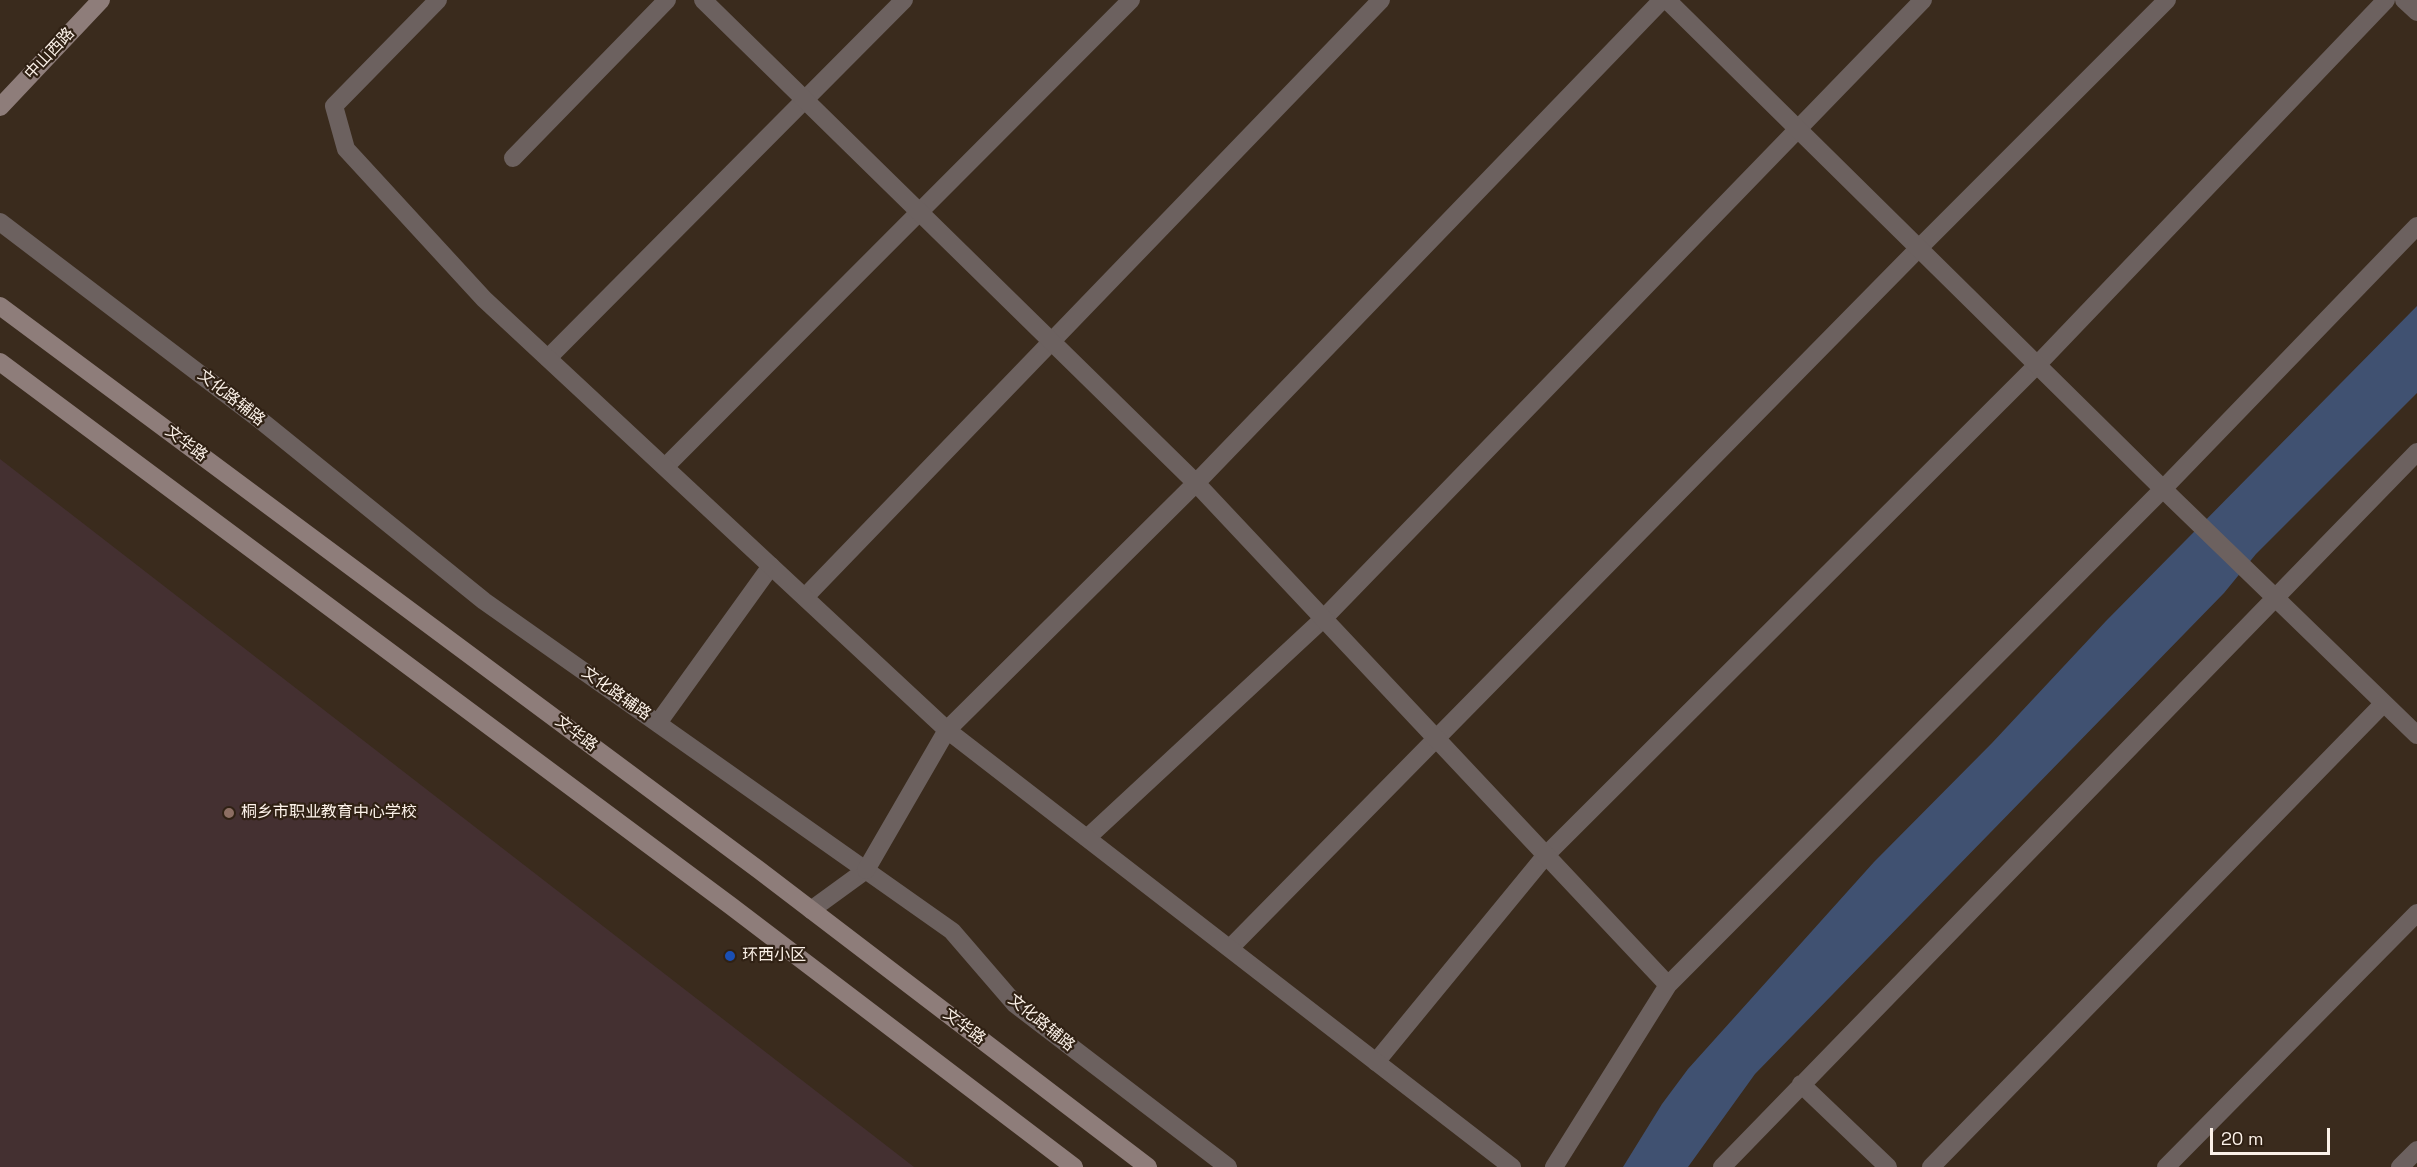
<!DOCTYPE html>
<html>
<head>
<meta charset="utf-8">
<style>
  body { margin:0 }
  #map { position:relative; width:2417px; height:1167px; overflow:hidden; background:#3a2b1d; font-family:"Space Grotesk",sans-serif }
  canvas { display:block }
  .scale { position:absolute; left:2210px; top:1128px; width:120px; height:27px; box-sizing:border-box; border:3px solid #fbf1e8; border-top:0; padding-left:8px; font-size:18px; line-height:21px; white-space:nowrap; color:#fbf1e8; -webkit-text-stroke:4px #302114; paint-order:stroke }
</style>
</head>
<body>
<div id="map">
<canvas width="2417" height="1167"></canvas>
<div class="scale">20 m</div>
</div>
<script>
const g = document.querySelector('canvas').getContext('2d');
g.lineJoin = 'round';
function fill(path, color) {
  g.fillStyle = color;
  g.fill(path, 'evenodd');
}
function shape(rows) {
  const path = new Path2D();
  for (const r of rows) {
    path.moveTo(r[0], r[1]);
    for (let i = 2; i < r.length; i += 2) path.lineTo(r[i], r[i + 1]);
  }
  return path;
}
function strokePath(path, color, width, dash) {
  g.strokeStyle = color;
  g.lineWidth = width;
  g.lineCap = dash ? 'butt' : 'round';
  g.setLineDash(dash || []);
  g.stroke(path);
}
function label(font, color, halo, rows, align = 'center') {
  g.font = font + ' "Space Grotesk","Noto Sans SC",sans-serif';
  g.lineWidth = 4.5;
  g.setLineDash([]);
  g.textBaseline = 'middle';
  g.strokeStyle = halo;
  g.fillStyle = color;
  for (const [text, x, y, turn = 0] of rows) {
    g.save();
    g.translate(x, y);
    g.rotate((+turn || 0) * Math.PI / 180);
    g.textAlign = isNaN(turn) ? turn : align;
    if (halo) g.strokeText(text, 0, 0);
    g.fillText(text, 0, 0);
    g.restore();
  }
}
const education = shape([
  [0,459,914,1167,0,1167]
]);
const water = shape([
  [2417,306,2417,393,2256,554,2224,593,1755,1074,1688,1167,1623,1167,1662,1104,1688,1069,1874,862,1992,743,2106,621]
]);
const lane = shape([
  [513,158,667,0],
  [0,222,259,419,484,601,952,931,1015,1004,1228,1167],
  [548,358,904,0],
  [665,467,1131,0],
  [805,597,1381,0],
  [658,723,771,566],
  [1087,838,1323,619,1923,0],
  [811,910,866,870],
  [1230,948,1919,248,2167,0],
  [1376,1062,1546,855,2037,365,2386,0],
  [2400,1167,2417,1150]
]);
const street = shape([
  [438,0,334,106,346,149,484,299,947,730,1512,1167],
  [703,0,1196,483,1668,985],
  [1667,0,2163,489,2417,735],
  [2404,0,2417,12],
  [866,870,947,730,1196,483,1662,0],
  [1801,1084,1888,1167],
  [1554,1167,1668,985,2163,489,2417,226],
  [1722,1167,2417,452],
  [1931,1167,2384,703],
  [2166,1167,2417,913]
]);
const secondary = shape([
  [0,107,101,0],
  [0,306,759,870,1148,1167],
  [0,362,731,906,1074,1167]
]);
const markers = [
  [229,813,6,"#8d6e63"],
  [730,956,6,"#1a4fb4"]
];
const streetNames = [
  ["中山西路",50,54,-47],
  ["文化路辅路",231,398,38],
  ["文华路",186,444,37],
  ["文化路辅路",616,694,35],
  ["文华路",576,734,37],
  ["文化路辅路",1041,1023,39],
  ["文华路",964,1027,37]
];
const poiNames = [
  ["桐乡市职业教育中心学校",241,813],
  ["环西小区",742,956]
];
fill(education, '#443031');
fill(water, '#405171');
strokePath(lane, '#6c615f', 18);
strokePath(street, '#6c615f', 18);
strokePath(secondary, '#8e7d7a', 18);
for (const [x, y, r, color] of markers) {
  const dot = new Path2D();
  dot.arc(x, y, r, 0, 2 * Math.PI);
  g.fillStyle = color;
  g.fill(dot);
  strokePath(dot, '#302114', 2);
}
label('16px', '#fbf1e8', '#302114', streetNames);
label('16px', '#fbf1e8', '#302114', poiNames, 'left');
</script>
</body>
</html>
